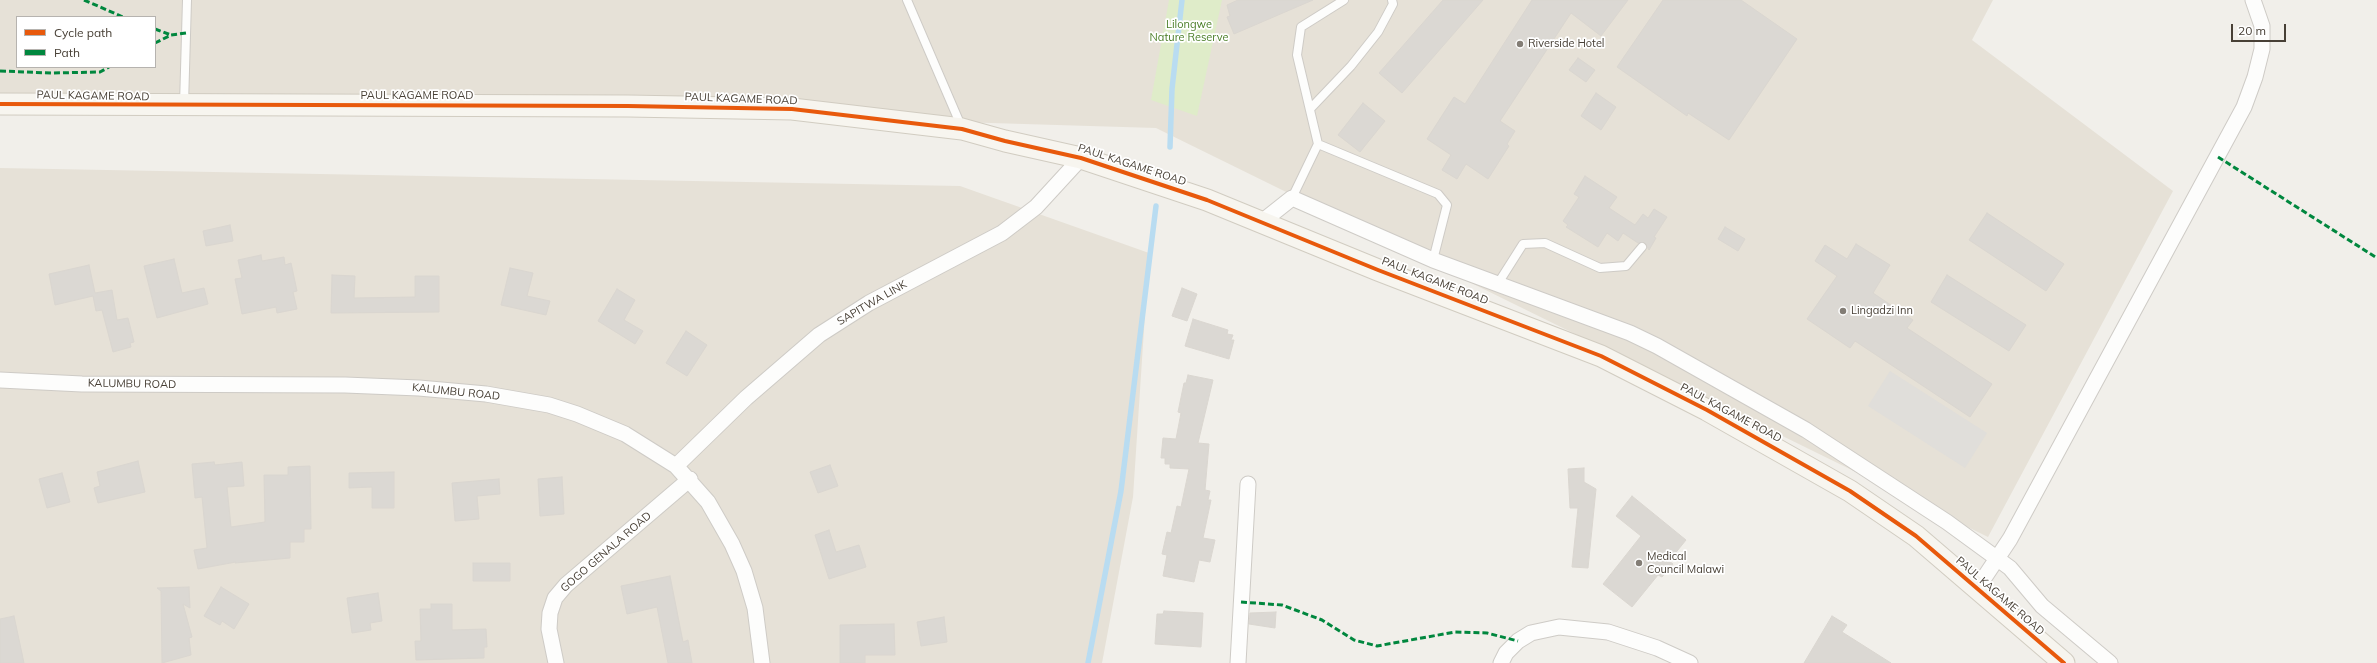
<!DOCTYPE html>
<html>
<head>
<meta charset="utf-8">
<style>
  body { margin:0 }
  #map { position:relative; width:2377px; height:663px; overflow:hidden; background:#f1efea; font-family:Mulish,sans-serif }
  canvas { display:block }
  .legend { position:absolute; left:16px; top:16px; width:140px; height:52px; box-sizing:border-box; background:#fff; border:1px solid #b6b3af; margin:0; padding:5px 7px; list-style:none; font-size:12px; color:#484036 }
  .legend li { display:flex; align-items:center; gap:8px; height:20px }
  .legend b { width:20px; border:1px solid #b6b3af }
  .scale { position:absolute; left:2231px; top:24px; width:55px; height:18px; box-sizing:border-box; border:2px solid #484036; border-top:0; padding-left:5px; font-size:12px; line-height:14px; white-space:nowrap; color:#484036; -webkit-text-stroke:3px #fff; paint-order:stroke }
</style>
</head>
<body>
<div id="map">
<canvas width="2377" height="663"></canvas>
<ul class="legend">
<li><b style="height:5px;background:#e8590c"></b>Cycle path</li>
<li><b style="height:5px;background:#00873e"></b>Path</li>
</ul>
<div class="scale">20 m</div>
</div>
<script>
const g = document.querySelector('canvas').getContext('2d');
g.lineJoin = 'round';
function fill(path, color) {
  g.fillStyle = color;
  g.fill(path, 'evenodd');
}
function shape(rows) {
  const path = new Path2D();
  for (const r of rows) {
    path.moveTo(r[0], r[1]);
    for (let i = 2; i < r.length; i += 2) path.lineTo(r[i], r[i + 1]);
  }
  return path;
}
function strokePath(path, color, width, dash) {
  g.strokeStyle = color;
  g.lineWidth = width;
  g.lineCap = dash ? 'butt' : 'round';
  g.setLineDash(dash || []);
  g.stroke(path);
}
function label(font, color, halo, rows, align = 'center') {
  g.font = font + ' Mulish,sans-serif';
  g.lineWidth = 3.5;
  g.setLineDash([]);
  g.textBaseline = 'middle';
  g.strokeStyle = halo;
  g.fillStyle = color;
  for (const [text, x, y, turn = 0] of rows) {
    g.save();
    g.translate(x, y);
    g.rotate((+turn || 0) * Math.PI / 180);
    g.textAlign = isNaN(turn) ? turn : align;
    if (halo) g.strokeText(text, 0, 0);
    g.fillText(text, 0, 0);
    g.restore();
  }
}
const residential = shape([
  [0,0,1993,0,1972,40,2173,191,1988,537,1156,128,0,93],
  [17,17,155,17,155,67,17,67],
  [0,168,960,186,1149,253,1133,497,1102,663,0,663]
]);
const green = shape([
  [1169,0,1222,0,1197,116,1151,100]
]);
const parking = shape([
  [1890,371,1987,433,1965,468,1868,406]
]);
const stream = shape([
  [1170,147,1172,89,1182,0],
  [1088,663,1121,491,1156,206]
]);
const building = shape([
  [1238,0,1313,0,1234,34,1227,17,1230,16,1227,5,1238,0],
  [1443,0,1483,0,1402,93,1379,73,1443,0],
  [1532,0,1628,0,1601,36,1571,13,1500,121,1515,131,1507,144,1509,146,1488,179,1466,164,1457,179,1442,170,1451,155,1427,139,1454,97,1465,104,1532,0],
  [1663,0,1741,0,1797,39,1729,140,1688,113,1687,116,1617,67,1663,0],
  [1578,58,1595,70,1586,82,1569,70,1578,58],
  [1596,93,1616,107,1601,130,1581,116,1596,93],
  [1363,103,1385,121,1360,152,1338,135,1363,103],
  [1585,176,1617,197,1609,208,1635,225,1643,214,1648,218,1654,209,1667,217,1654,237,1656,238,1649,250,1645,243,1638,243,1623,233,1618,241,1607,233,1598,247,1566,227,1568,225,1563,221,1579,197,1574,194,1585,176],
  [1987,213,2064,264,2046,291,1969,240,1987,213],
  [230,225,233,241,206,246,203,231,230,225],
  [1725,227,1745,239,1738,251,1718,239,1725,227],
  [1856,244,1890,265,1873,293,1913,320,1907,328,1992,384,1970,417,1855,341,1850,348,1807,319,1837,276,1815,261,1825,245,1847,259,1856,244],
  [261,255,262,261,284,257,285,265,291,263,297,291,293,292,297,309,277,313,276,307,242,314,235,279,242,278,238,260,261,255],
  [174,259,182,293,204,288,208,304,157,318,144,266,174,259],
  [89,265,95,293,112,290,117,320,128,318,134,342,130,343,131,347,113,352,102,310,96,311,93,296,55,305,49,274,89,265],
  [510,268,533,273,527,296,550,301,546,315,501,305,510,268],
  [332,275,355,276,354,298,415,297,415,276,439,276,439,312,331,313,332,275],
  [1947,275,2026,325,2009,351,1931,302,1947,275],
  [1182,288,1197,294,1187,321,1172,316,1182,288],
  [617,289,635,300,624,320,643,331,635,344,598,321,617,289],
  [1193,319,1228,330,1227,334,1233,335,1231,340,1234,340,1229,359,1185,346,1193,319],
  [686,331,707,345,687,376,666,363,686,331],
  [1188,375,1213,380,1198,443,1209,444,1205,490,1210,491,1208,500,1211,500,1203,538,1215,540,1210,562,1199,560,1194,582,1163,576,1167,555,1162,554,1167,532,1171,533,1177,506,1181,507,1189,469,1170,468,1170,464,1165,464,1165,458,1161,458,1163,438,1176,439,1181,413,1178,412,1184,383,1186,383,1188,375],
  [138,461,145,492,98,503,94,488,100,486,97,472,138,461],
  [214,462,215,465,242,462,244,486,227,487,231,527,265,522,264,475,288,475,288,467,310,466,311,529,304,529,304,542,290,542,290,558,235,563,236,562,198,569,194,550,207,548,202,497,195,498,192,464,214,462],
  [830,465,838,486,818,493,810,472,830,465],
  [1584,468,1584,482,1596,489,1588,568,1572,567,1578,508,1570,508,1568,469,1584,468],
  [394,472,394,508,372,508,372,487,349,488,349,473,394,472],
  [62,473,70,502,47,508,39,479,62,473],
  [562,477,564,514,540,516,538,479,562,477],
  [499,479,500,494,477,496,479,519,455,521,452,483,499,479],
  [1632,496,1686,540,1669,561,1673,564,1662,577,1658,575,1632,607,1603,584,1641,536,1616,516,1632,496],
  [829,530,836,552,859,545,866,567,829,579,815,535,829,530],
  [473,563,510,563,510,581,473,581,473,563],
  [670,576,683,642,688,640,692,663,668,663,657,607,627,614,621,586,670,576],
  [189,587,190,608,183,604,192,637,189,638,191,655,162,663,161,591,157,588,189,587],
  [221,587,249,604,234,629,222,621,220,625,204,616,221,587],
  [378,593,382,621,370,623,371,630,352,633,347,598,378,593],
  [431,604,452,604,452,630,486,629,487,647,484,647,484,658,416,660,415,641,421,641,420,609,431,609,431,604],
  [1164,611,1203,613,1201,647,1155,644,1157,614,1163,614,1164,611],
  [1276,612,1275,628,1249,624,1250,613,1276,612],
  [14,616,24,663,0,663,0,619,14,616],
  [1832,616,1847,625,1842,632,1891,663,1804,663,1832,616],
  [944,617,947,642,921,646,917,622,944,617],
  [894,624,895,655,865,655,865,663,840,663,840,625,894,624]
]);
const lane = shape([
  [907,0,962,128],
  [184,105,187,0],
  [1310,109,1351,66,1378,32,1393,4,1392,0],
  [1318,144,1438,194,1447,205,1433,260],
  [1292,198,1318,144,1297,55,1301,27,1344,0],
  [1497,285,1523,244,1545,243,1600,268,1626,266,1642,247]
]);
const street = shape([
  [1263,221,1292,198,1433,260,1630,333,1657,346,1806,430,1947,522,2010,568,2042,606,2110,663],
  [0,380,82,384,345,385,419,388,486,394,549,405,577,414,625,434,676,466,708,502,732,544,744,571,755,608,762,663],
  [676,466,746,398,819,335,869,303,1002,233,1036,207,1081,158],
  [1978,587,2010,539,2244,107,2255,77,2262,49,2262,26,2253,0],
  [556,663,549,629,550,613,555,598,566,585,690,479],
  [1238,663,1248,484],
  [1501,663,1506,653,1518,641,1531,633,1559,627,1608,632,1657,648,1690,663]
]);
const secondary = shape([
  [0,104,628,106,792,109,962,129,1005,141,1081,158,1207,200,1378,270,1601,356,1707,410,1850,491,1916,536,2064,663]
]);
const quiet = shape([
  [84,0,123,17],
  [155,29,171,35],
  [155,43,171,35,186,33],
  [0,71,51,73,100,72,109,67],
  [2218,157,2377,258],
  [1241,602,1282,605,1322,620,1354,640,1377,646,1455,632,1487,633,1518,641]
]);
const cycleway = shape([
  [0,104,628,106,792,109,962,129,1005,141,1081,158,1207,200,1378,270,1601,356,1707,410,1850,491,1916,536,2064,663]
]);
const markers = [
  [1520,44,4,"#837d75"],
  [1843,311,4,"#837d75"],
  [1639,563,4,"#837d75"]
];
const parkNames = [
  ["Lilongwe",1189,25],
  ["Nature Reserve",1189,38]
];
const poiNames = [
  ["Riverside Hotel",1528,44],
  ["Lingadzi Inn",1851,311],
  ["Medical",1647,557],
  ["Council Malawi",1647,570]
];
const streetNames = [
  ["PAUL KAGAME ROAD",93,96,1],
  ["PAUL KAGAME ROAD",417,96],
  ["PAUL KAGAME ROAD",741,99,2],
  ["PAUL KAGAME ROAD",1132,165,18],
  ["PAUL KAGAME ROAD",1435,281,21],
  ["SAPITWA LINK",872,303,-30],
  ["KALUMBU ROAD",132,384,1],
  ["KALUMBU ROAD",456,392,6],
  ["PAUL KAGAME ROAD",1731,413,28],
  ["GOGO GENALA ROAD",606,552,-41],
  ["PAUL KAGAME ROAD",2000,596,41]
];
fill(residential, '#e6e1d7');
fill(green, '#dfecc9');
fill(parking, '#e0deda');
strokePath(stream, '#b9dcf1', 5.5);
fill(building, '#dbd8d3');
strokePath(building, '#dad6d0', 1);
strokePath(lane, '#cecbc6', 10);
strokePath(street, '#cecbc6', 17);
strokePath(secondary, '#d1ccc1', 23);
strokePath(lane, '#fdfdfc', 8);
strokePath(street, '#fdfdfc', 15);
strokePath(secondary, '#f7f5ef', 21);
strokePath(quiet, '#00873e', 3, [6, 3]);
strokePath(cycleway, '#e8590c', 4);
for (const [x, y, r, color] of markers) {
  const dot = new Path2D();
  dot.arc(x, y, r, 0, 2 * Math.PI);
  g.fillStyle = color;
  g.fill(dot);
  strokePath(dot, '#fff', 1.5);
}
label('11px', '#497d26', '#fff', parkNames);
label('11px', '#484036', '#fff', poiNames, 'left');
label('11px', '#484036', '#fff', streetNames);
</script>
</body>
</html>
